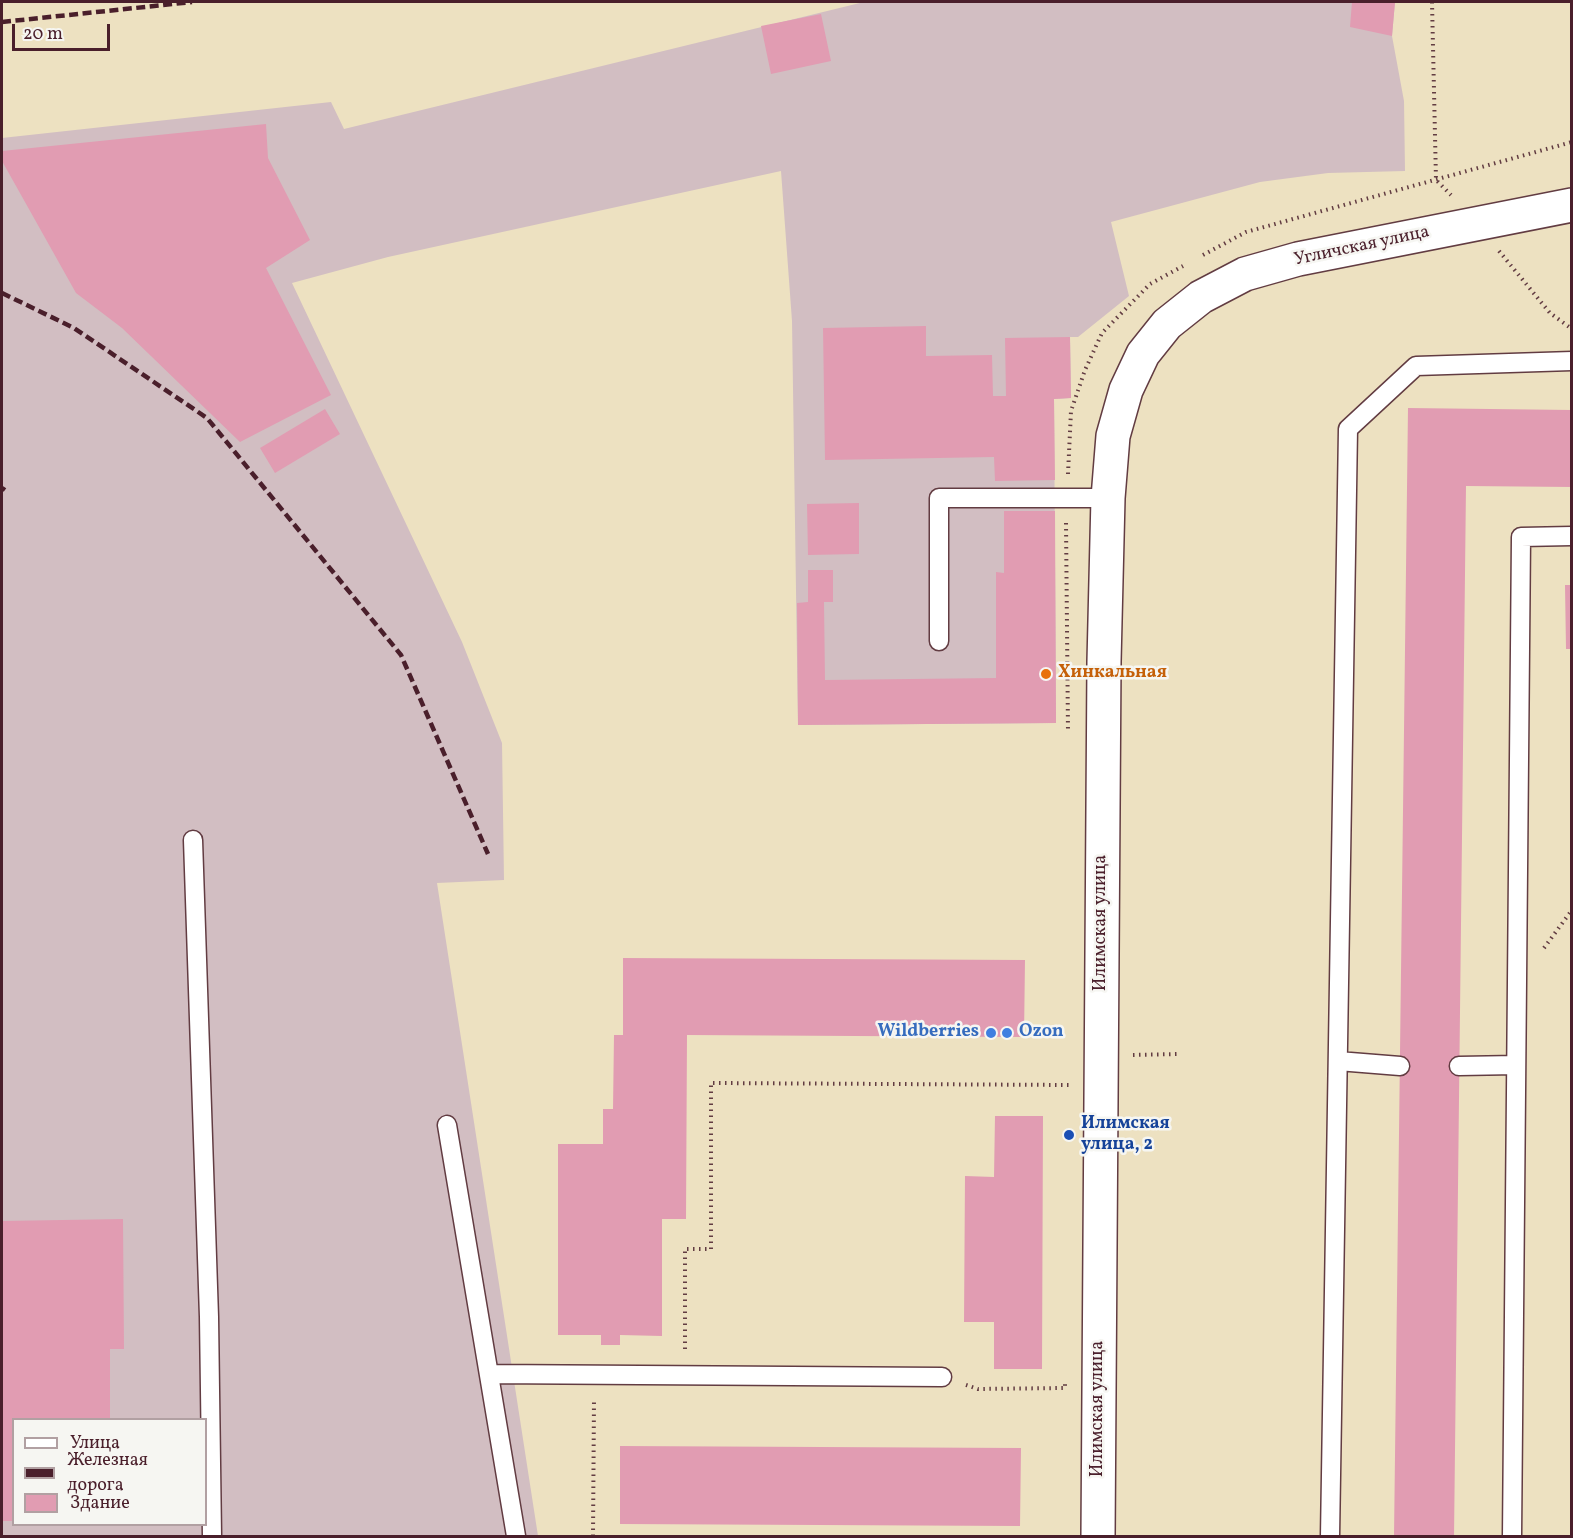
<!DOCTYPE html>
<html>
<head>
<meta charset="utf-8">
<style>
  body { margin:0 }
  #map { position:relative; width:1573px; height:1538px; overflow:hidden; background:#ede1c1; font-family:Vollkorn,serif }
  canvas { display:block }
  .frame { position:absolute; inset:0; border:3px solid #4a1f2b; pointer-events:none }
  .legend { position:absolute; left:12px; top:1418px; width:195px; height:108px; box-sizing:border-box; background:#f6f6f2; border:2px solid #b1a0a2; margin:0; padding:8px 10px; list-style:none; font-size:18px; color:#4a1f2b }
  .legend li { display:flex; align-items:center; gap:12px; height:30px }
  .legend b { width:30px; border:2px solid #b1a0a2 }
  .scale { position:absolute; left:12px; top:24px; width:98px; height:27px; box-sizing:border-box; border:3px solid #4a1f2b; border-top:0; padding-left:8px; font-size:18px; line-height:21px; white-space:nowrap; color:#4a1f2b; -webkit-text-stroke:4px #f6f6f2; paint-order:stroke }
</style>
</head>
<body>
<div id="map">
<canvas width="1573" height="1538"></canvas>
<div class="frame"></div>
<ul class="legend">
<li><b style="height:8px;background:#fff"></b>Улица</li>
<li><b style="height:8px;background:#4a1f2b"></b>Железная дорога</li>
<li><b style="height:16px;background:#e19cb2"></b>Здание</li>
</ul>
<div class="scale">20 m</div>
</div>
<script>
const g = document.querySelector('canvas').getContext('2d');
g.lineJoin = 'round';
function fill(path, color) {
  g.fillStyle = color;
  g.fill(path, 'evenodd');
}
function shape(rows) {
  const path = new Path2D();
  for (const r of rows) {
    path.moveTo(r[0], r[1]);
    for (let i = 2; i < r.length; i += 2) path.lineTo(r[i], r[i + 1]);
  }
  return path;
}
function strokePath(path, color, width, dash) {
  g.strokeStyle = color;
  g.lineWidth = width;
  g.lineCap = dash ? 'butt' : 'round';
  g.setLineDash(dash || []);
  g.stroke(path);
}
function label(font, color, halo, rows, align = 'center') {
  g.font = font + ' Vollkorn,serif';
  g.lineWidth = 5;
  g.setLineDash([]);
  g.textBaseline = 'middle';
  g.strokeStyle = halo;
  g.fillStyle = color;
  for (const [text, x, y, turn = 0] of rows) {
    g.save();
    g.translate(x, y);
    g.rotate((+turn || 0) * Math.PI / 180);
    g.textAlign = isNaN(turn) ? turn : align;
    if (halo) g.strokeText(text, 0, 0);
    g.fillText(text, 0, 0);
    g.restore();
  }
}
const industrial = shape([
  [864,2,1395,2,1392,36,1404,101,1405,171,1328,173,1260,182,1111,222,1129,296,1078,337,1070,337,1071,398,1054,399,1056,723,798,725,792,321,781,171,388,257,292,283,462,642,502,743,504,880,437,883,538,1536,2,1536,2,138,331,102,344,129],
  [14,1420,206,1420,206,1524,14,1524]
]);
const building = shape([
  [1352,2,1395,2,1392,36,1350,27],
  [821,14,831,61,771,74,761,26],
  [266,124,268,158,310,240,266,268,331,395,240,442,122,328,76,293,2,161,2,151],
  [926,326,926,356,992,355,993,396,1006,396,1005,338,1070,337,1071,398,1054,399,1055,480,995,481,994,457,825,460,823,328],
  [1408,408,1572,410,1572,487,1466,486,1454,1536,1394,1536],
  [325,409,340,434,275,473,260,448],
  [859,503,859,554,808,555,807,504],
  [1004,511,1055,511,1056,723,798,725,797,603,808,602,808,570,833,570,833,602,824,602,825,680,996,678,996,572,1004,573],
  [1565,585,1572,585,1572,649,1566,649],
  [623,958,1025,960,1024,1037,687,1035,686,1219,662,1219,662,1336,620,1335,620,1345,601,1345,601,1335,558,1335,558,1144,603,1144,603,1109,613,1109,614,1035,623,1035],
  [995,1116,1043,1116,1042,1369,994,1369,994,1322,964,1322,965,1176,994,1177],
  [123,1219,124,1349,110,1349,110,1420,14,1420,14,1521,2,1521,2,1221],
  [620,1446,1021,1448,1020,1526,620,1524]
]);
const path = shape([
  [1432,2,1436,180,1451,195],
  [1499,251,1550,313,1572,329],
  [1203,255,1246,232,1572,142],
  [1068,474,1071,411,1085,370,1102,333,1150,284,1183,266],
  [1066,523,1068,732],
  [1544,948,1572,910],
  [1133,1055,1180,1054],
  [685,1349,685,1249,711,1249,711,1083,1069,1085],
  [966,1385,978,1389,1065,1388,1065,1384],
  [593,1536,594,1399]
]);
const service = shape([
  [939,641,939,498,1108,498],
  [193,840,209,1317,212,1536],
  [1338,1061,1400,1066],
  [1459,1066,1516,1065],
  [447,1125,516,1536],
  [489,1374,942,1377],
  [1330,1536,1348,429,1416,366,1572,361],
  [1512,1536,1521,537,1572,536]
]);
const tertiary = shape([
  [1098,1536,1104,662,1108,498,1113,436,1126,390,1143,354,1167,324,1201,297,1245,274,1298,259,1572,205]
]);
const rail = shape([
  [2,22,192,2],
  [2,293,74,328,207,418,401,655,488,854],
  [2,488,5,490]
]);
const markers = [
  [1046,674,6,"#e8710a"],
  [991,1033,6,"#3f7fe0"],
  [1007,1033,6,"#3f7fe0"],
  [1069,1135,6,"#1a4fb4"]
];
const streetNames = [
  ["Угличская улица",1362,247,-12],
  ["Илимская улица",1102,923,-90],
  ["Илимская улица",1099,1409,-90]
];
const foodNames = [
  ["Хинкальная",1058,674]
];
const shopNames = [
  ["Wildberries",979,1033],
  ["Ozon",1019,1033,"left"]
];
const transitNames = [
  ["Илимская",1081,1125],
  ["улица, 2",1081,1146]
];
fill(industrial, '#d2bec2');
fill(building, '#e19cb2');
strokePath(service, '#623c42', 21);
strokePath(tertiary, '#623c42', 36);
strokePath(path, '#623c42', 4, [1.5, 4.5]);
strokePath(service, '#fff', 18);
strokePath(tertiary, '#fff', 33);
strokePath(rail, '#4a1f2b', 4.5, [9, 4.5]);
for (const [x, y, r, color] of markers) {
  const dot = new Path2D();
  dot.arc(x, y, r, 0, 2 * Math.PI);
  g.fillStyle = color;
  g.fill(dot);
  strokePath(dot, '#f6f6f2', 2);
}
label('18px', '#4a1f2b', '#f6f6f2', streetNames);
label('bold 18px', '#c56008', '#f6f6f2', foodNames, 'left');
label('bold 18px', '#366cbe', '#f6f6f2', shopNames, 'right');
label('bold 18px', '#164399', '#f6f6f2', transitNames, 'left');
</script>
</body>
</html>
